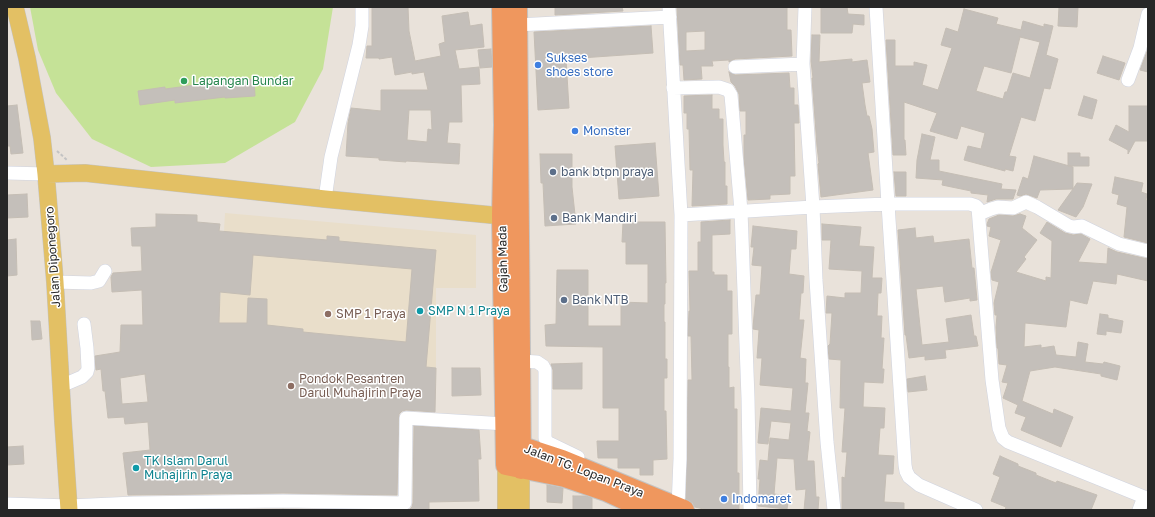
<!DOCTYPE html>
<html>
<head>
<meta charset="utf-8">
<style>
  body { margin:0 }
  #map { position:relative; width:1155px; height:517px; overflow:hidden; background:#e9e2da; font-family:"Golos Text",sans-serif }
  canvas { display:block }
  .frame { position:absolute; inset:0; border:8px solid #272727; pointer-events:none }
</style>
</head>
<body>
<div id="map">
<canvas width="1155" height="517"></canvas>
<div class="frame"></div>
</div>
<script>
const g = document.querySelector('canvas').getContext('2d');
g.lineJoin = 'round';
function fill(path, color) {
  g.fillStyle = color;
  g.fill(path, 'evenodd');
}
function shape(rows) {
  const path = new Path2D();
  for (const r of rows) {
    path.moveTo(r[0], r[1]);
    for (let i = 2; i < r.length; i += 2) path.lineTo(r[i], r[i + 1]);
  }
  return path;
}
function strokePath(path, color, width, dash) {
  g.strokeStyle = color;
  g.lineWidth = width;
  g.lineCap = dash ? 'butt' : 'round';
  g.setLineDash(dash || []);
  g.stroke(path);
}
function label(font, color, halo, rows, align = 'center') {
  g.font = font + ' "Golos Text",sans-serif';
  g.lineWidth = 3;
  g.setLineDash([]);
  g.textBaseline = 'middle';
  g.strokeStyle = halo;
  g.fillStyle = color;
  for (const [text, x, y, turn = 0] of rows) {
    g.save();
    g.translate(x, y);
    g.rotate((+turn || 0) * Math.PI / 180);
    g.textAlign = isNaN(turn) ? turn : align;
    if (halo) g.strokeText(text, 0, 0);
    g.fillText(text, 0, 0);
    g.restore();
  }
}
const education = shape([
  [225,213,476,235,476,288,436,288,436,368,218,341]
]);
const pitch = shape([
  [30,7,333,7,323,69,295,122,225,163,151,167,92,139,56,93,38,50]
]);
const building = shape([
  [372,7,408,7,409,31,415,61,441,56,439,44,445,42,442,16,468,12,470,26,482,24,484,47,455,50,459,69,479,67,480,84,461,85,462,122,449,122,447,143,460,144,459,164,406,161,406,162,379,160,379,158,346,156,348,123,351,108,381,111,381,90,428,90,424,72,412,74,412,72,395,75,392,57,379,59,379,58,366,58,367,46,372,46,372,7],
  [409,110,431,110,432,130,428,129,427,142,407,140,409,110],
  [555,7,622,7,623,11,555,15,555,7],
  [677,7,787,7,787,30,791,30,792,56,735,59,729,62,729,60,712,61,713,66,701,66,702,79,684,80,683,65,680,65,677,7],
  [705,31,705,50,686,51,686,32,705,31],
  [821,7,847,7,848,14,864,15,864,25,853,24,852,33,821,33,821,7],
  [1059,7,1078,7,1077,27,1058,26,1059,7],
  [964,9,998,18,996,24,1021,30,1023,21,1044,27,1044,24,1053,26,1046,55,1058,59,1050,89,1044,88,1035,121,1021,117,1009,156,1016,157,1013,171,1005,169,1005,171,964,160,968,146,981,149,985,133,961,126,957,139,930,131,937,113,904,102,904,140,905,140,906,155,893,155,886,40,895,40,895,66,914,66,914,62,927,65,922,85,938,90,952,48,941,45,946,28,958,32,964,9],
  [1020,37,1040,42,1030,78,1013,73,1007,92,1005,92,1003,99,976,91,984,66,1011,73,1020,37],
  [651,26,653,53,566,59,569,108,538,110,534,32,651,26],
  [812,35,820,35,819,62,852,59,852,62,867,60,870,82,862,83,865,105,867,116,869,116,872,129,874,152,868,153,873,190,821,197,818,164,819,163,817,146,812,78,813,78,811,61,812,35],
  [491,49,492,67,480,68,478,50,491,49],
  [1148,49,1148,72,1140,70,1148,49],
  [1103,56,1125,63,1119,80,1097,73,1103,56],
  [729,72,735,75,789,73,790,88,794,88,794,105,798,105,799,123,794,123,795,176,790,176,790,194,770,195,770,199,748,200,744,158,744,135,746,135,746,111,740,111,739,94,735,86,731,82,729,72],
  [254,79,255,96,225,98,225,97,175,103,175,100,140,105,138,91,165,87,165,89,226,81,254,79],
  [712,95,712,109,719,109,719,119,723,119,723,145,724,162,725,162,725,186,727,186,727,204,692,206,693,170,690,170,689,129,687,129,687,113,684,113,684,96,712,95],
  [1084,96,1097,100,1092,119,1078,115,1084,96],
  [17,105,23,153,11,154,10,146,7,146,7,106,17,105],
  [1129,106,1148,106,1148,141,1135,141,1128,154,1128,150,1109,140,1116,125,1129,132,1129,106],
  [922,134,935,137,930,160,939,160,939,171,1002,184,1001,189,1016,190,1013,199,996,199,987,202,988,195,971,193,971,191,942,185,943,180,916,178,917,160,922,134],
  [655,143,659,196,619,199,615,146,655,143],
  [1068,153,1080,153,1080,157,1089,157,1089,166,1068,166,1068,153],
  [540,154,572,154,572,187,576,224,545,226,543,183,541,183,540,154],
  [1034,156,1073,167,1073,189,1077,183,1092,184,1083,207,1076,217,1058,210,1073,189,1040,190,1037,198,1026,194,1020,196,1017,195,1023,177,1028,179,1034,156],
  [894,172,906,172,906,196,896,196,894,172],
  [1115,177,1143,183,1141,192,1147,194,1146,200,1148,201,1148,243,1124,237,1127,207,1117,204,1119,195,1112,193,1115,177],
  [27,194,28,217,7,218,7,195,27,194],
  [156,214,197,215,197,222,220,224,219,231,327,240,327,236,339,237,339,241,436,250,426,367,436,368,435,412,406,410,402,411,399,414,397,495,283,493,128,495,123,453,150,450,148,422,125,424,124,417,108,418,105,391,103,391,101,369,96,370,95,356,120,352,121,325,143,325,142,290,112,292,111,277,113,273,142,271,141,246,132,246,131,228,156,227,156,214],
  [253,255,412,269,406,342,303,332,303,329,267,325,267,299,248,298,247,323,219,323,220,292,250,295,253,255],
  [145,374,148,402,122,404,120,378,145,374],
  [1020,214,1026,216,1022,228,1037,240,1024,257,1026,259,1016,272,1046,281,1046,277,1051,278,1052,241,1040,233,1047,222,1065,233,1073,235,1081,234,1090,239,1078,262,1107,264,1108,248,1117,252,1148,259,1148,281,1117,274,1116,284,1093,281,1087,304,1070,300,1066,327,1025,323,1024,347,1041,345,1041,348,1054,346,1056,355,1076,357,1078,342,1088,344,1085,362,1103,364,1104,362,1120,366,1117,380,1101,376,1101,374,1055,367,1030,371,1022,401,1053,414,1054,409,1073,417,1061,447,1021,430,1026,417,1015,413,1018,405,1003,398,1008,383,1002,382,1007,365,999,364,998,348,997,348,996,327,997,315,995,315,994,303,999,282,992,280,991,272,1001,240,989,236,991,227,987,226,987,224,989,219,999,215,1013,216,1020,214],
  [730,220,730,234,712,235,712,272,714,272,714,275,727,275,727,291,732,291,732,334,728,334,728,367,729,367,729,388,734,387,734,409,737,409,737,473,739,473,739,510,708,510,695,507,693,503,686,499,688,380,692,380,691,336,688,336,689,311,690,311,689,271,698,271,698,242,701,242,701,222,730,220],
  [623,222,665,222,666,283,665,283,665,304,664,304,664,322,665,322,665,359,667,359,667,378,664,378,664,411,666,411,667,459,653,460,653,475,640,475,640,468,618,468,618,458,598,458,597,441,619,441,619,408,603,408,603,347,546,346,545,325,556,324,557,270,588,270,588,326,621,326,621,302,648,303,648,264,626,264,626,242,622,242,623,222],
  [822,224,861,227,859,246,874,247,872,278,882,278,881,293,878,293,877,316,882,316,881,338,884,338,882,369,884,369,883,383,864,382,863,407,885,408,884,428,880,428,878,455,894,456,893,474,886,474,884,502,904,503,904,510,842,510,842,477,845,478,847,452,842,452,845,408,840,408,841,360,829,359,828,346,830,344,832,313,826,313,827,296,845,298,845,293,861,293,862,271,829,269,831,240,822,240,822,224],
  [753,226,797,231,796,249,791,249,789,274,804,276,803,293,801,293,799,320,804,320,800,358,806,359,805,383,808,383,805,413,809,413,807,431,810,432,807,461,814,461,816,497,819,497,818,510,804,510,806,489,796,490,794,459,777,458,774,494,789,496,787,509,758,506,760,479,758,479,760,460,768,461,770,438,789,440,791,423,771,421,768,444,758,443,761,408,791,411,793,388,760,385,762,358,757,358,759,330,753,329,753,327,756,295,760,295,762,266,752,265,754,247,751,247,753,226],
  [915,228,916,238,933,236,934,243,969,239,972,268,974,268,977,300,970,301,970,298,945,302,943,286,916,289,922,345,949,342,946,319,971,315,974,336,976,336,978,346,945,350,946,358,925,360,925,356,909,358,906,335,905,335,898,230,915,228],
  [16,239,17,275,7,276,7,240,16,239],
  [1100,314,1108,315,1108,318,1123,321,1121,333,1106,331,1106,335,1097,334,1100,314],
  [31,321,40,321,42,339,32,340,31,321],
  [582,363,582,389,553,389,553,370,551,364,582,363],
  [452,368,480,368,481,395,452,396,452,368],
  [925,376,927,390,908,392,907,379,925,376],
  [414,426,479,430,481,459,478,459,479,501,429,502,429,510,409,510,412,507,413,503,414,426],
  [23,446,24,464,7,465,7,447,23,446],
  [1000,456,1018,464,1018,466,1036,473,1036,475,1056,483,1057,481,1097,495,1091,510,1005,510,1006,507,991,501,1000,477,993,474,1000,456],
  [547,485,563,488,562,503,547,502,547,485],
  [573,496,586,496,592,498,592,510,573,510,573,496],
  [283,509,344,510,209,510,283,509]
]);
const path = shape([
  [57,151,67,160]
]);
const minor = shape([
  [669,7,681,215,680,459,678,507],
  [805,7,803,64,813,207,816,280,827,442,834,510],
  [517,25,670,17],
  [735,67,803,64],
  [1128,80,1140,48,1148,14],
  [673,88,719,87,728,90,731,95,741,211,748,398,750,510],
  [7,173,46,174],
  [325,199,331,157,359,45,362,26,362,7],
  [979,214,991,209,998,207,1013,208,1026,202,1037,207,1069,226,1074,227,1082,226,1119,244,1148,251],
  [681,215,813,207,888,204,876,7],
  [55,282,91,283,99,281,105,271],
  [521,361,537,362,543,366,545,370,545,438,547,442,578,457],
  [61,386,82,377,87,372,88,368,87,348,84,324],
  [7,504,69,506,134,503,283,501,405,503,406,418,506,424],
  [976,510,919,485,909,477,906,471,905,465,888,204,970,204,976,206,978,208,992,380,999,428,1003,438,1008,442,1144,497],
  [1139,510,1144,497,1148,499]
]);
const major = shape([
  [15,7,27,58,42,138,46,174,55,282,63,421,69,510],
  [46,174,85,173,325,199,502,216],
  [506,510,506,465],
  [521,510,521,469]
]);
const highway = shape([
  [502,7,504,125,502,216,506,465,565,477,606,491,647,510],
  [517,7,521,469],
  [510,443,562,460,684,510]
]);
const markers = [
  [538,65,4,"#3f7fe0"],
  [184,81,4,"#2e9e5b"],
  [575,131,4,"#3f7fe0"],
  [553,172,4,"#5c6f8a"],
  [554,218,4,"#5c6f8a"],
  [564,300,4,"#5c6f8a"],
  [420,311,4,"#0f9aa8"],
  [328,314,4,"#8d6e63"],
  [291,386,4,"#8d6e63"],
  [136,468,4,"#0f9aa8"],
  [724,499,4,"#3f7fe0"]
];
const shopNames = [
  ["Sukses",546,58],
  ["shoes store",546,72],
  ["Monster",583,131],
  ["Indomaret",732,499]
];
const leisureNames = [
  ["Lapangan Bundar",192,81]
];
const serviceNames = [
  ["bank btpn praya",561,172],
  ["Bank Mandiri",562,218],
  ["Bank NTB",572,300]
];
const streetNames = [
  ["Jalan Diponegoro",53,257,-94],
  ["Gajah Mada",503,259,-91],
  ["Jalan TG. Lopan Praya",584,471,21]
];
const cultureNames = [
  ["SMP N 1 Praya",428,311],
  ["TK Islam Darul",144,461],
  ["Muhajirin Praya",144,475]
];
const educationNames = [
  ["SMP 1 Praya",336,314],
  ["Pondok Pesantren",299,379],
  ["Darul Muhajirin Praya",299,393]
];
fill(education, '#e9deca');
fill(pitch, '#c5e297');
fill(building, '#c4bfba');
strokePath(building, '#c4bdb4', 1);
strokePath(minor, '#cfd3df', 14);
strokePath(major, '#c3c3c3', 18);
strokePath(highway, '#c3c3c3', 22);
strokePath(path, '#c3c3c3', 2, [3, 2]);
strokePath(minor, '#fff', 13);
strokePath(major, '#e3c064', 17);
strokePath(highway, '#ef975e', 20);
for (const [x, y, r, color] of markers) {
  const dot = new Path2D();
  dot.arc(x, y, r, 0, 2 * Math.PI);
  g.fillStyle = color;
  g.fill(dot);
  strokePath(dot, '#fff', 1.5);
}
label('12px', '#366cbe', '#fff', shopNames, 'left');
label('12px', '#27864d', '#fff', leisureNames, 'left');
label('12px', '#4e5e75', '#fff', serviceNames, 'left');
label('12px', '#272727', '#fff', streetNames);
label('12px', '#0d838f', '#fff', cultureNames, 'left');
label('12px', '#785e54', '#fff', educationNames, 'left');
</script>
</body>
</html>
